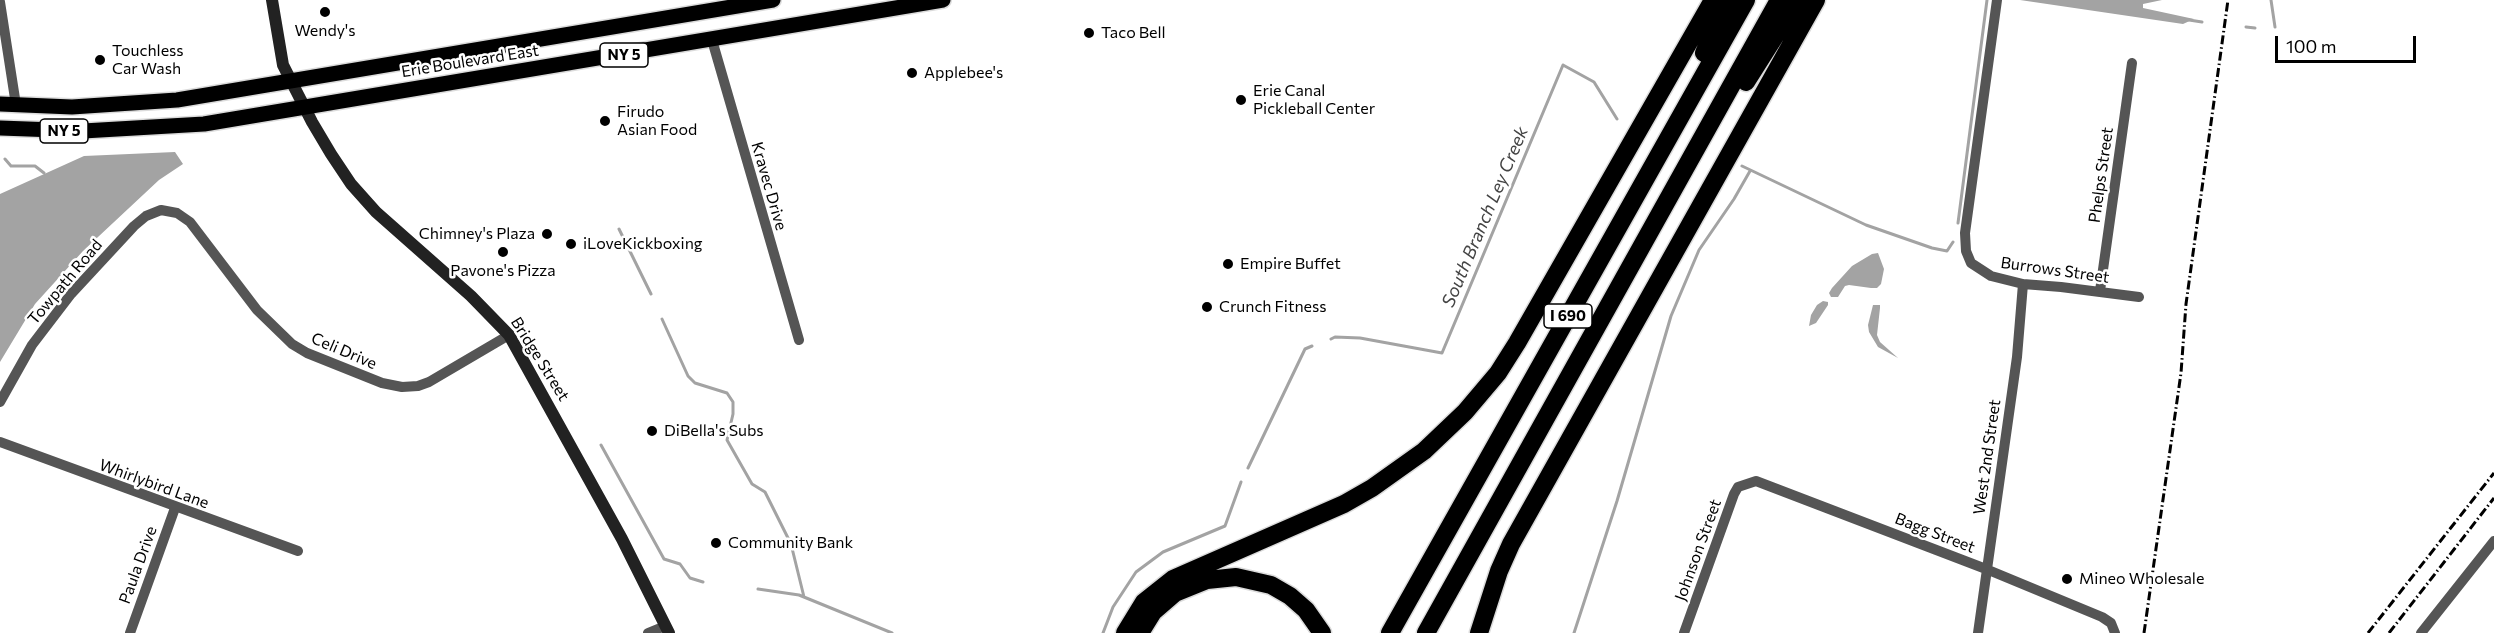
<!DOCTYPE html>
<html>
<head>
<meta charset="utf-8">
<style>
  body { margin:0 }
  #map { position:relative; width:2494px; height:633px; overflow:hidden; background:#fff; font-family:Commissioner,sans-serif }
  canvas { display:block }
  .scale { position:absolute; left:2275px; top:36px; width:141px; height:27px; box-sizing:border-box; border:3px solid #000; border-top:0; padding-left:8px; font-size:18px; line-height:21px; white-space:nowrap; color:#000; -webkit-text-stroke:4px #fff; paint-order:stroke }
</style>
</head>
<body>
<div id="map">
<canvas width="2494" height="633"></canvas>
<div class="scale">100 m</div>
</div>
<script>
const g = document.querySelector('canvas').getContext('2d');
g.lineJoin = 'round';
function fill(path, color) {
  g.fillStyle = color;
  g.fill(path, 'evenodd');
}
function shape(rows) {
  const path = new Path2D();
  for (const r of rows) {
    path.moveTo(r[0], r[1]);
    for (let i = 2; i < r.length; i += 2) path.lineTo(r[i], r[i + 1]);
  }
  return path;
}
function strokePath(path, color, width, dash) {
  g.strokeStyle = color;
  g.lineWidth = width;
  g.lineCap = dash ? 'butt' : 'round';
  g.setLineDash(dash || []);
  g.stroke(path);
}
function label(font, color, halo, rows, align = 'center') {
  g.font = font + ' Commissioner,sans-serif';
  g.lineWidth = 5;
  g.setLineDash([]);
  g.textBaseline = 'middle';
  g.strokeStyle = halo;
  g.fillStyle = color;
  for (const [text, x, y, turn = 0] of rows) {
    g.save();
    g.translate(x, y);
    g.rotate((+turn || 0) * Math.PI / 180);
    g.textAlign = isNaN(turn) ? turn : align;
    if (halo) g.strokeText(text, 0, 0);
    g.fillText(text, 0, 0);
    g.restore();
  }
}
const water = shape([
  [2020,0,2162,0,2143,4,2143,8,2194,19,2183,24],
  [175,152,183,164,159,180,83,251,35,304,0,362,0,194,84,156],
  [1878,253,1884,269,1881,284,1877,288,1871,288,1849,285,1845,286,1838,297,1831,297,1829,293,1832,288,1852,266,1872,254],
  [1823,301,1828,302,1828,305,1816,323,1809,326,1811,315,1817,305],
  [1873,305,1880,305,1880,308,1877,335,1880,342,1898,358,1878,347,1869,332,1868,325]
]);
const stream = shape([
  [2271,0,2275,27],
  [2189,20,2202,22],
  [2246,27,2255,28],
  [5,159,11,166,35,166,44,173],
  [1742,166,1866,225,1932,248,1947,251,1953,242],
  [1958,223,1987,0],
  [619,229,651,294],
  [662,319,688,376,695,383,727,393,733,402,733,414,727,440,752,484,765,492,791,544,804,597],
  [1331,339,1335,337,1360,338,1442,353,1563,65,1594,82,1617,119],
  [601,445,664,559,680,564,690,578,703,582],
  [1248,468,1305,349,1312,346],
  [758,589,799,595,892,633],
  [1103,633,1113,607,1136,572,1163,552,1225,526,1241,482],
  [1574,633,1617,501,1671,316,1699,250,1734,199,1750,171]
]);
const street = shape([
  [1997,0,1965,233,1966,251,1971,263,1991,276,2023,284,2061,287,2139,297],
  [0,2,16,105],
  [712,40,799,340],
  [2100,291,2132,63],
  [0,402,32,345,71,294,134,226,146,216,161,210,177,213,190,222,257,310,292,344,307,353,382,383,402,387,418,386,429,382,509,335],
  [0,442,298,551],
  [130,633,175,508],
  [648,633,665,626],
  [1684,633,1734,494,1738,487,1756,481,1986,569,2102,617,2111,623,2115,633],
  [1978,633,2017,357,2023,284],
  [2421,633,2494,541]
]);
const secondary = shape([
  [272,0,283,65,312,122,331,154,351,184,376,212,471,296,509,335,622,539,669,633]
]);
const primary = shape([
  [0,104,72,107,177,100,773,0],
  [0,128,83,131,204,124,943,0]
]);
const highway = shape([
  [1704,53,1727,0],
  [1746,82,1798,0],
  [1125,633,1144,602,1173,579,1344,504,1372,488,1424,451,1465,412,1498,373,1517,343,1713,0],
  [1140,633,1153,612,1175,593,1207,580,1236,577,1271,585,1290,596,1306,610,1322,633],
  [1390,633,1746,0],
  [1426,633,1779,0],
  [1479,633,1499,571,1511,544,1816,0]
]);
const rail = shape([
  [2144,633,2181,373,2186,304,2228,0],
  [2368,633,2494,473],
  [2389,633,2494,498]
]);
const markers = [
  [325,12,6,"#000"],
  [1089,33,6,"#000"],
  [100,60,6,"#000"],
  [912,73,6,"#000"],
  [1241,100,6,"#000"],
  [605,121,6,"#000"],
  [547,234,6,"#000"],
  [571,244,6,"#000"],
  [503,252,6,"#000"],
  [1228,264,6,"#000"],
  [1207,307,6,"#000"],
  [652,431,6,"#000"],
  [716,543,6,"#000"],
  [2067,579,6,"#000"]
];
const shields = [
  [624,55,48],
  [64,131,48],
  [1568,316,48]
];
const shieldNames = [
  ["NY 5",624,55],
  ["NY 5",64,131],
  ["I 690",1568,316]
];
const poiNames = [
  ["Wendy's",325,31,"center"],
  ["Taco Bell",1101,33],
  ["Touchless",112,51],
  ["Car Wash",112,69],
  ["Applebee's",924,73],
  ["Erie Canal",1253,91],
  ["Pickleball Center",1253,109],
  ["Firudo",617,112],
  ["Asian Food",617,130],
  ["Chimney's Plaza",535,234,"right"],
  ["iLoveKickboxing",583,244],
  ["Empire Buffet",1240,264],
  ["Pavone's Pizza",503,271,"center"],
  ["Crunch Fitness",1219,307],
  ["DiBella's Subs",664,431],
  ["Community Bank",728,543],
  ["Mineo Wholesale",2079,579]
];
const streetNames = [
  ["Erie Boulevard East",470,61,-9],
  ["Phelps Street",2101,175,-82],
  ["Kravec Drive",769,186,74],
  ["Burrows Street",2055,270,8],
  ["Towpath Road",65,282,-50],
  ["Celi Drive",344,351,23],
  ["Bridge Street",540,359,58],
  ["West 2nd Street",1987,457,-82],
  ["Whirlybird Lane",154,484,20],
  ["Bagg Street",1935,533,21],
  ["Johnson Street",1698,550,-70],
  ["Paula Drive",138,565,-70]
];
const waterNames = [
  ["South Branch Ley Creek",1485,217,-67]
];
fill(water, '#a3a3a3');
strokePath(stream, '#a3a3a3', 3);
strokePath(primary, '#dbdbdb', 18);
strokePath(highway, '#dbdbdb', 21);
strokePath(street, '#555', 10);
strokePath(secondary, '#222', 12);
strokePath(primary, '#000', 15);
strokePath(highway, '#000', 18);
strokePath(rail, '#000', 3, [9, 3, 1.5, 3]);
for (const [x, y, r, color] of markers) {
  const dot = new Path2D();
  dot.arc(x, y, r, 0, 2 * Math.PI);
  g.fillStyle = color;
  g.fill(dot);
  strokePath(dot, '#fff', 2);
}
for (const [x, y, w] of shields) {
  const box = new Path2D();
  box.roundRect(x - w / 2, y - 12, w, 24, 4.5);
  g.fillStyle = '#fff';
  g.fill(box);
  strokePath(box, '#000', 1.5);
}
label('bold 15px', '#000', null, shieldNames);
label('16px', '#000', '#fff', poiNames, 'left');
label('16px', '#000', '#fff', streetNames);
label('italic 18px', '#444', '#fff', waterNames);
</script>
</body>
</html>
